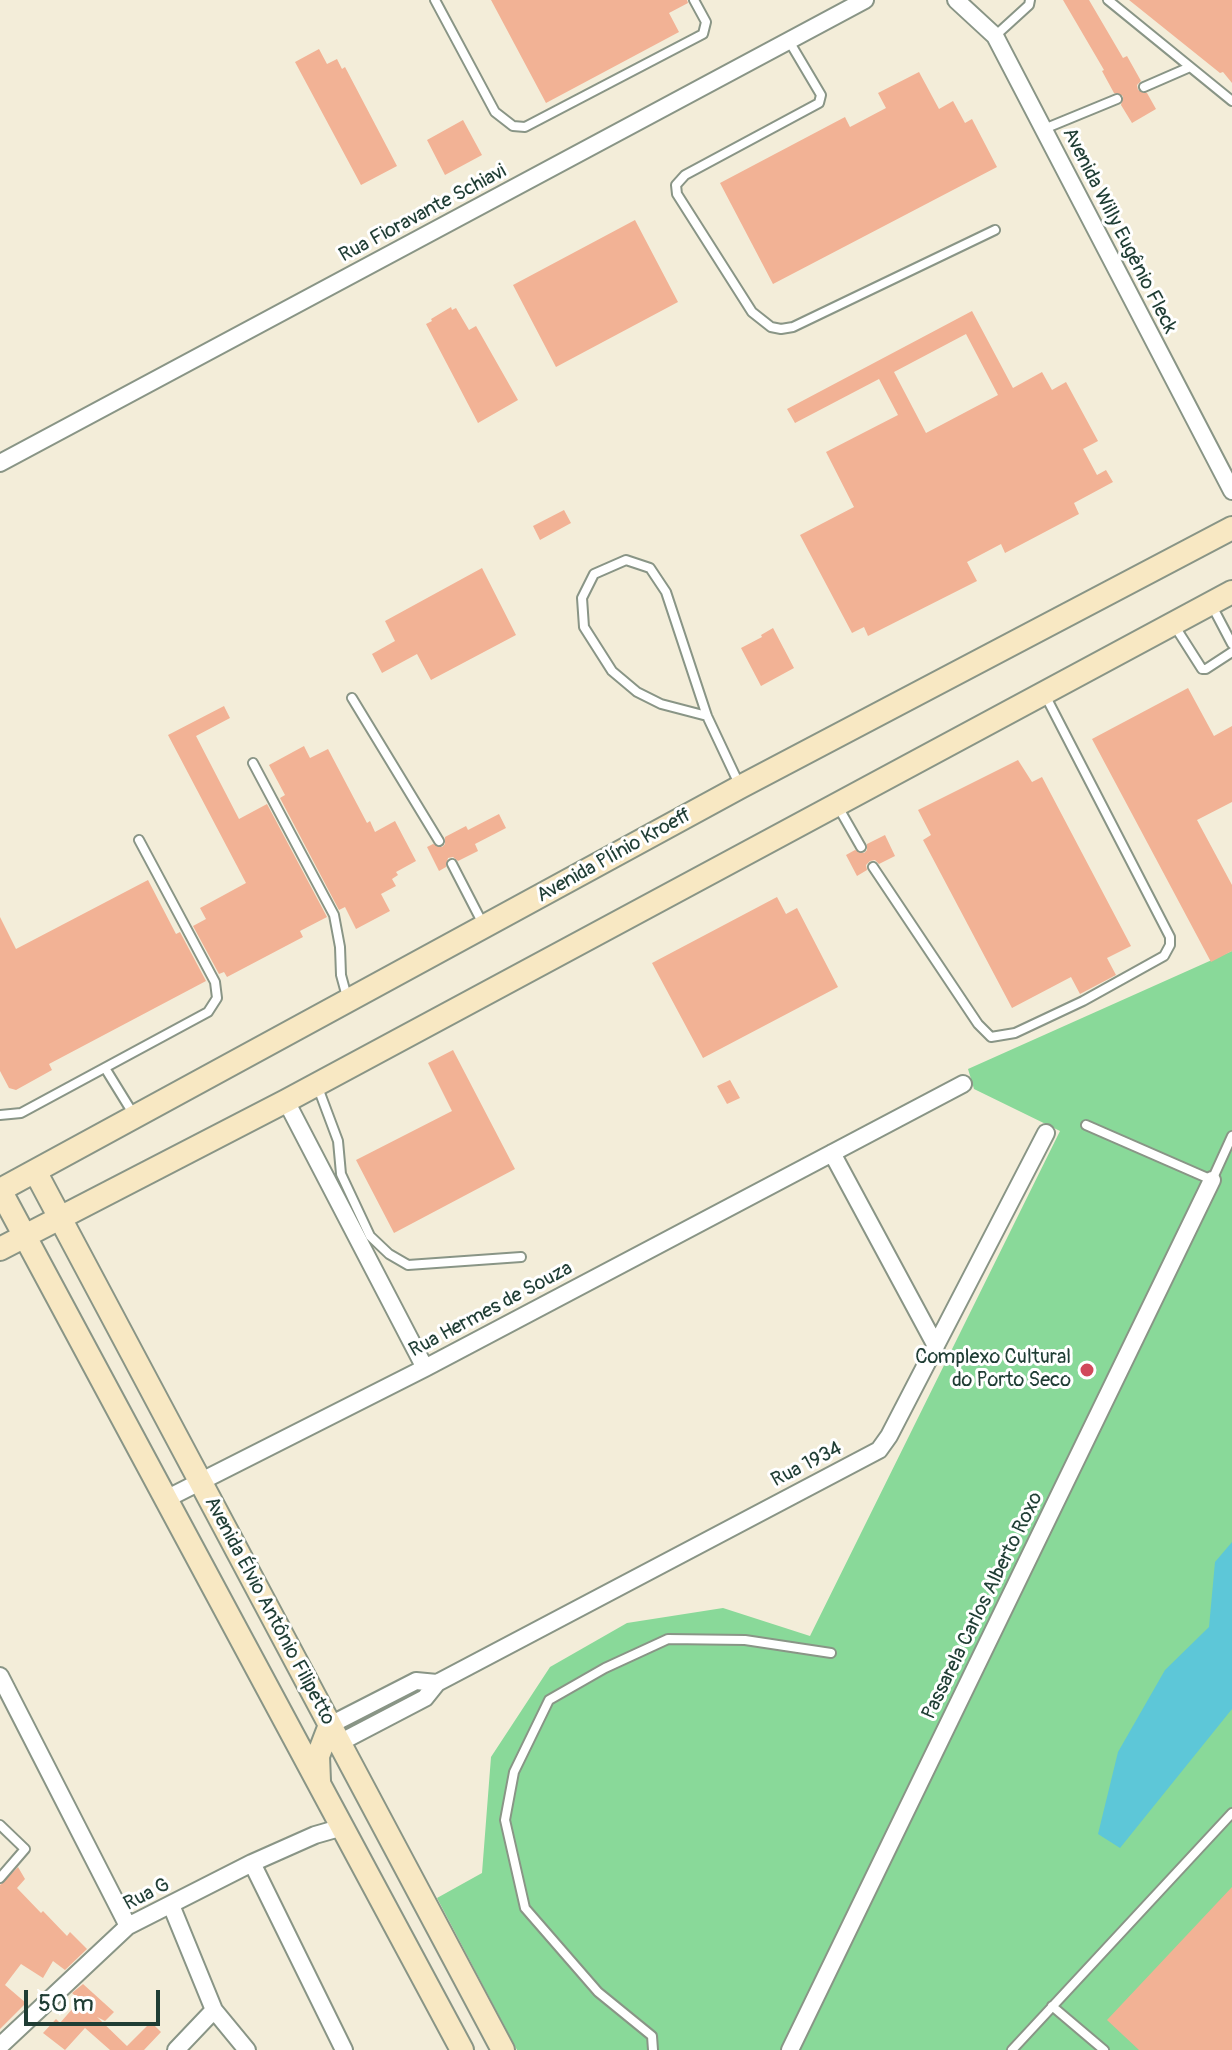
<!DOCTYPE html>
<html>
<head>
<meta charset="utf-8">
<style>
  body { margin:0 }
  #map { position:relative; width:1232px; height:2050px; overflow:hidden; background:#f3edd9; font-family:Pangolin,sans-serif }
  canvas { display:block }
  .scale { position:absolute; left:24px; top:1990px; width:136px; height:36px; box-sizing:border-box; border:4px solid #1f3d34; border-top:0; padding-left:10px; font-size:24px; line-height:28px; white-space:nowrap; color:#1f3d34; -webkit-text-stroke:6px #fff; paint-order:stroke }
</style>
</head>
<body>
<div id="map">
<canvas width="1232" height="2050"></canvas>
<div class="scale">50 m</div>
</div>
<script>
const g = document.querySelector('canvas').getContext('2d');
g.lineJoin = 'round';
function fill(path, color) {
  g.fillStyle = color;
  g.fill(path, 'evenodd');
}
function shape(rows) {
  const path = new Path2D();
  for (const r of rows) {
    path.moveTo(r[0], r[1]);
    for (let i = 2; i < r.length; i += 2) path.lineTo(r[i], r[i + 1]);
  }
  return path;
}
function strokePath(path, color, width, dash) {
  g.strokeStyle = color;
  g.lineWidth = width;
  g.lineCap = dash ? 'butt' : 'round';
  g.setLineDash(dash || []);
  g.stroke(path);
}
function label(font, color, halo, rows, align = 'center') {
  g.font = font + ' Pangolin,sans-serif';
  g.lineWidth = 6;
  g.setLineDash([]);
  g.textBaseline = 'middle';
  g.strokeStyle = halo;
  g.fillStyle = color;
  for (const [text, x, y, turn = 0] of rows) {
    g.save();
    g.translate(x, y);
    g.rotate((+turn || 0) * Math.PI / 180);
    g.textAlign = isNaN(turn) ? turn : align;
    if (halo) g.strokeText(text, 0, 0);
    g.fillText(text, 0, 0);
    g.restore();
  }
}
const green = shape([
  [1232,951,1232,2050,517,2050,437,1898,482,1873,491,1757,550,1667,627,1623,723,1608,810,1636,1060,1131,974,1089,968,1069]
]);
const water = shape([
  [1232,1542,1232,1709,1120,1848,1098,1834,1118,1752,1165,1670,1209,1627,1215,1562]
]);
const building = shape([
  [491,0,687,0,688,3,669,13,679,32,546,103],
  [1063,0,1089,0,1123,58,1127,56,1141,81,1137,85,1138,90,1147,93,1156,109,1132,123,1121,105,1123,96,1114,93,1102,71,1104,70],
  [1129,0,1232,0,1232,83,1223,72,1220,73],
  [319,49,327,64,337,59,342,69,345,67,397,166,361,185,295,62],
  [919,72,939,109,953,101,965,123,972,119,997,167,773,284,720,183,845,117,850,127,886,108,878,93],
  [463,120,482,155,445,175,427,140],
  [635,220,678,302,556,367,513,285],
  [451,307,452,310,456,308,469,330,476,326,518,400,478,423,426,324,432,321,431,319],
  [972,311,1013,388,1042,372,1052,390,1066,382,1098,441,1083,449,1097,475,1106,470,1113,482,1074,503,1079,514,1005,553,1001,544,967,562,977,581,868,636,864,627,852,633,800,535,854,507,826,452,898,415,879,379,795,423,787,409],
  [966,334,998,395,926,433,894,372],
  [564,510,571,523,540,540,533,526],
  [482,568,516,635,431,680,417,654,382,673,372,654,395,641,385,621],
  [773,628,794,668,761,686,741,648,762,637,761,635],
  [1188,688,1214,736,1232,726,1232,802,1197,820,1232,885,1232,951,1211,962,1092,739],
  [224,706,230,718,196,736,239,819,267,804,327,917,300,931,303,937,227,977,224,972,219,974,193,926,206,919,200,908,246,883,168,735],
  [304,746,310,758,328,749,367,823,370,821,375,832,395,821,416,861,396,872,398,875,392,879,396,886,381,894,390,911,356,929,345,907,339,910,280,798,285,795,269,765],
  [1018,760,1032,782,1042,777,1131,946,1107,958,1116,975,1080,994,1071,977,1012,1008,923,840,931,835,918,810],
  [499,814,506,828,475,844,478,851,458,861,453,857,448,858,446,867,439,871,427,847,433,844,442,847,445,844,445,837,466,826,468,830],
  [885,835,895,856,879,864,875,860,870,861,866,865,867,870,857,876,846,855,855,850,864,853,867,850,867,844],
  [148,880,176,934,180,932,206,981,49,1064,52,1070,16,1090,9,1088,0,1071,0,917,16,949],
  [777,897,786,914,797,908,838,987,703,1058,652,963],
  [453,1050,515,1169,394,1233,356,1160,452,1111,428,1063],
  [730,1080,740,1098,727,1104,717,1086],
  [18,1867,25,1879,17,1888,41,1913,43,1911,67,1936,70,1932,87,1949,65,1970,53,1961,43,1978,21,1964,5,1985,26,2003,0,2029,0,1885],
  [1232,1887,1232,2050,1139,2050,1107,2020],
  [83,1984,114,2012,105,2021,97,2017,127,2046,151,2022,161,2032,144,2050,110,2050,85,2028,65,2050,43,2033,56,2019,60,2023,80,2000,72,1993]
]);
const service = shape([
  [435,0,495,112,513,126,525,127,703,34,706,22,694,0],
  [1108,0,1232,101],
  [995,36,1029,5,1030,0],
  [789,41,821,95,819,103,685,175,676,185,677,194,752,312,771,327,781,329,793,327,995,230],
  [1144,87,1190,67],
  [1044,129,1117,99],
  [1211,604,1232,644],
  [1174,625,1202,669,1206,669,1232,652],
  [352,698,439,841],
  [707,716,661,704,637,692,612,671,584,627,582,598,594,574,626,560,650,568,666,592,707,716,740,786],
  [253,763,334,915,340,947,341,975,347,997],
  [837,805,861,847],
  [452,864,483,924],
  [873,867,978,1024,991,1037,1015,1033,1083,1001,1164,956,1170,945,1170,937,1045,695],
  [105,1068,134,1115],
  [317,1085,338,1141,341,1174,370,1236,389,1254,408,1265,521,1257],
  [0,1115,21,1113,208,1012,217,998,215,982,139,840],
  [1086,1125,1212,1180,1232,1136],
  [0,1825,25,1849,0,1878],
  [1052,2006,1104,2050],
  [653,2050,652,2036,598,1992,525,1908,505,1820,514,1772,549,1700,605,1668,668,1639,745,1640,831,1653],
  [1012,2050,1232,1813]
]);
const minor = shape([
  [956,0,995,36,1232,491],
  [0,463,865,0],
  [286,1101,425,1368],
  [832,1153,936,1346],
  [166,1499,425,1368,963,1084],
  [0,1676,128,1926],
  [330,1725,416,1681,437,1683],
  [339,1743,425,1698,437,1683,879,1450,889,1436,1046,1133],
  [252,1863,344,2050],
  [171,1905,214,2010,247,2050],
  [0,2046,128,1926,252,1863,315,1835,343,1827],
  [176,2050,214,2010],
  [790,2050,1212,1180]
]);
const secondary = shape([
  [35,1171,503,2050],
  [0,1190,740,787,1232,528],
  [0,1190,462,2050],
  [0,1249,286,1101,1232,592],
  [319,1781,318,1756,330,1725]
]);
const markers = [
  [1087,1370,8,"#d1495b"]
];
const streetNames = [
  ["Rua Fioravante Schiavi",423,214,-28],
  ["Avenida Willy Eugênio Fleck",1119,231,63],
  ["Avenida Plínio Kroeff",614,856,-29],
  ["Rua Hermes de Souza",491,1310,-28],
  ["Rua 1934",807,1465,-27],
  ["Passarela Carlos Alberto Roxo",983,1606,-64],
  ["Avenida Élvio Antônio Filipetto",269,1611,62],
  ["Rua G",147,1895,-27]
];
const poiNames = [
  ["Complexo Cultural",1071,1358],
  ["do Porto Seco",1071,1381]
];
fill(green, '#89d999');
fill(water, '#5dc7d8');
fill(building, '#f2b295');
strokePath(service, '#899586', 12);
strokePath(minor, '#899586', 20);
strokePath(secondary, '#899586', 26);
strokePath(service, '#fff', 8);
strokePath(minor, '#fff', 16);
strokePath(secondary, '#f8e8c3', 22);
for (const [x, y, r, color] of markers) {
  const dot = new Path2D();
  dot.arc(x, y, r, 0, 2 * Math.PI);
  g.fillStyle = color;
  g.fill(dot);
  strokePath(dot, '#fff', 3);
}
label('20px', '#1f3d34', '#fff', streetNames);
label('20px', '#1f3d34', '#fff', poiNames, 'right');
</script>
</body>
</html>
